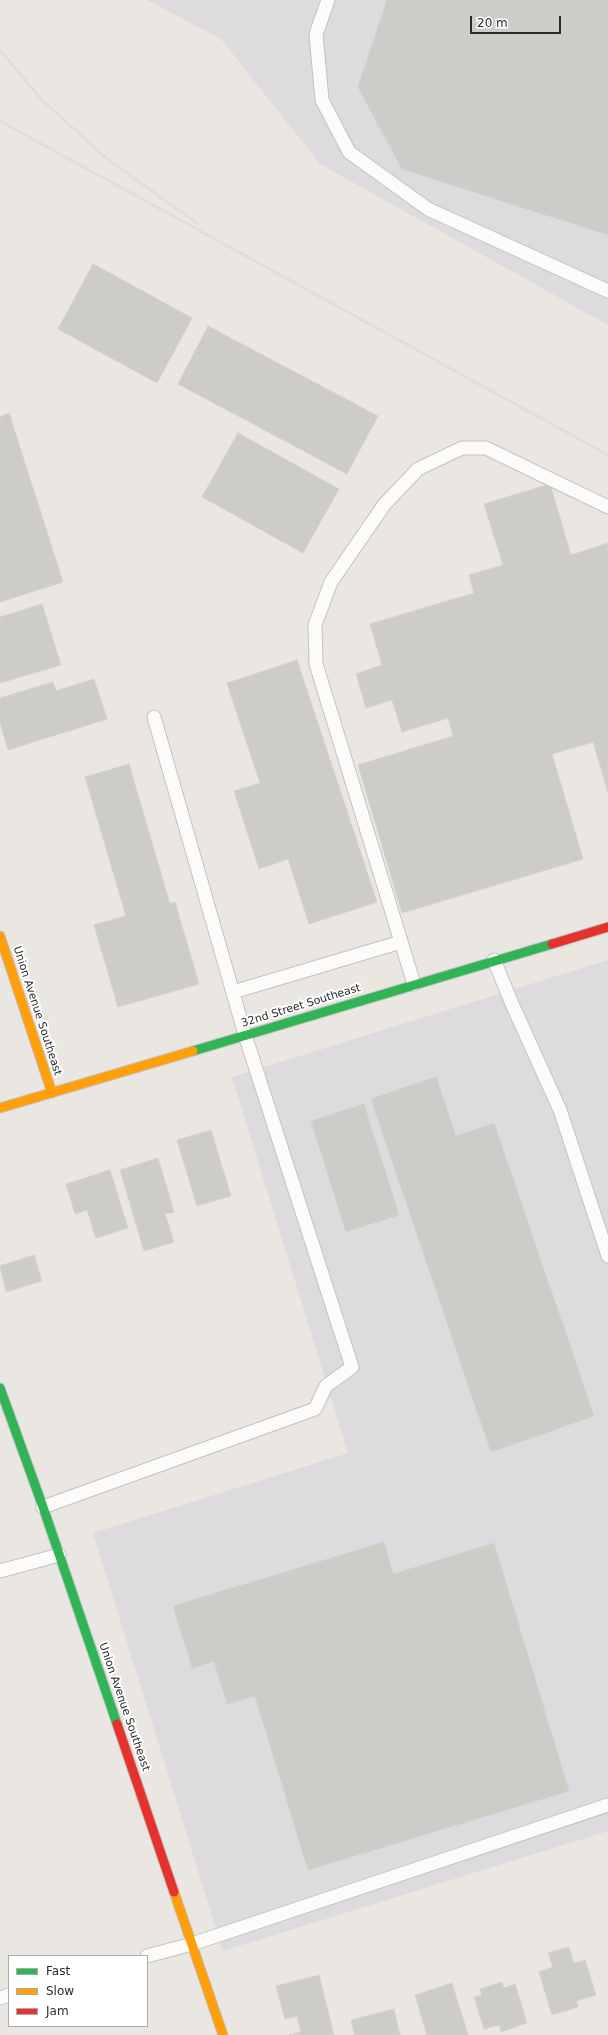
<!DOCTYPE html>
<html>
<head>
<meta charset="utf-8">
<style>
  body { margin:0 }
  #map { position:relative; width:608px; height:2035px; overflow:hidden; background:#eae6e1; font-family:"DejaVu Sans",sans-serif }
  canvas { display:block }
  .legend { position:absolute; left:8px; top:1955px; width:140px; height:72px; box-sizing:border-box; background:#fff; border:1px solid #aaa; margin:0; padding:5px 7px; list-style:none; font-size:12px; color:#2b2b2b }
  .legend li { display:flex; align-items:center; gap:8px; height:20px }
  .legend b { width:20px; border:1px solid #aaa }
  .scale { position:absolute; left:470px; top:16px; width:91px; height:18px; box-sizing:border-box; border:2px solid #2b2b2b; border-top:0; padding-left:5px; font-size:12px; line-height:14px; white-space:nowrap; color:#2b2b2b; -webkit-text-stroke:3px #fff; paint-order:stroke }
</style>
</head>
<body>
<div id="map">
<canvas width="608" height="2035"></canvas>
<ul class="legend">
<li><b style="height:5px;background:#30b455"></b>Fast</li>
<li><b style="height:5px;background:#ff9f0a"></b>Slow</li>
<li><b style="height:5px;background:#e5322d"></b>Jam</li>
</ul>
<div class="scale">20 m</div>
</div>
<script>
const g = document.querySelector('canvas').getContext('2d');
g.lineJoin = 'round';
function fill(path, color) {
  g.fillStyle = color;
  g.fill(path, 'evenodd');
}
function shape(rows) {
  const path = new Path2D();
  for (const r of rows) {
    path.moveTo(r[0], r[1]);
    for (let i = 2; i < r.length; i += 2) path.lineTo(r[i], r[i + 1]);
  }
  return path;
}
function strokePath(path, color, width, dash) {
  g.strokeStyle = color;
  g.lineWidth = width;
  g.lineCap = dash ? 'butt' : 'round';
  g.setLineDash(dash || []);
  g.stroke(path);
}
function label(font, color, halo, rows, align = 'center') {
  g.font = font + ' "DejaVu Sans",sans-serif';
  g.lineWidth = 4;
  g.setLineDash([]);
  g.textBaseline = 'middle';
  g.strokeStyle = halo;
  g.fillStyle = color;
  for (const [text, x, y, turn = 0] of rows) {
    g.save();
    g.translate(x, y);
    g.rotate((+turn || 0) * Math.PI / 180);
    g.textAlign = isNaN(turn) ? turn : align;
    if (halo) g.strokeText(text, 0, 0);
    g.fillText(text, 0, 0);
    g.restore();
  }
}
const industrial = shape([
  [147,0,608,0,608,325,320,164,221,39],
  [608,960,608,1831,223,1951,93,1533,348,1453,232,1077]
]);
const building = shape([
  [387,0,608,0,608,235,402,169,358,87,387,0],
  [93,264,192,318,157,383,58,329,93,264],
  [208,326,378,416,347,474,178,384,208,326],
  [9,413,63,582,0,602,0,417,9,413],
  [238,433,339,489,303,553,202,497,238,433],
  [550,484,571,555,608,543,608,792,593,742,552,754,583,859,402,913,358,765,453,736,448,718,402,732,392,700,366,708,356,674,382,665,370,624,474,593,469,575,503,565,484,504,550,484],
  [42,604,61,665,0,683,0,617,42,604],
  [297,660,377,902,309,924,288,859,259,869,234,791,260,783,227,683,297,660],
  [94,679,107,719,8,750,0,723,0,698,53,682,56,691,94,679],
  [129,764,170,904,175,902,199,984,118,1007,94,925,126,916,85,777,129,764],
  [436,1077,456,1136,494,1123,594,1416,491,1452,371,1099,436,1077],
  [364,1104,399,1215,346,1232,311,1121,364,1104],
  [211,1130,231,1196,197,1206,177,1140,211,1130],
  [158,1158,174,1212,165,1214,174,1242,144,1251,120,1170,158,1158],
  [110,1170,128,1228,96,1238,87,1210,75,1214,66,1184,110,1170],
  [34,1255,42,1281,6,1292,0,1266,34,1255],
  [384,1542,393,1574,494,1543,569,1791,308,1870,255,1696,227,1704,214,1661,192,1668,173,1606,384,1542],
  [569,1947,574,1963,585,1960,596,1995,576,2001,578,2007,552,2015,539,1972,553,1967,548,1953,569,1947],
  [319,1975,334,2035,289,2035,301,2032,297,2016,285,2019,276,1986,319,1975],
  [502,1982,504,1988,515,1984,527,2023,501,2032,499,2025,484,2029,474,1997,482,1995,480,1989,502,1982],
  [452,1983,468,2035,427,2035,415,1995,452,1983],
  [394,2009,400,2035,355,2035,351,2020,394,2009]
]);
const lane = shape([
  [328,0,316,34,322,100,349,152,428,209,608,291],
  [494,960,512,1004,560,1110,608,1256],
  [414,984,316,664,315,625,331,582,384,505,418,469,462,448,486,448,608,507],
  [233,992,401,942],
  [43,1507,315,1409,326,1386,352,1367,245,1035,154,717],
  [0,1571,59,1555],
  [147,1956,192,1944,608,1805],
  [0,1998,9,1995]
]);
const fast = shape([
  [193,1051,552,944],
  [0,1388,43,1507,117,1724]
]);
const slow = shape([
  [0,936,52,1093],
  [0,1108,193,1051],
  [174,1892,223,2035]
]);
const jam = shape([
  [552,944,608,927],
  [117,1724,174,1892]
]);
const rail = shape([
  [0,50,41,99,106,158,198,224],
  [0,121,608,455]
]);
const streetNames = [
  ["32nd Street Southeast",301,1006,-17],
  ["Union Avenue Southeast",37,1011,72],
  ["Union Avenue Southeast",124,1707,71]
];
fill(industrial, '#dddbdd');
fill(building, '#ceccc8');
strokePath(building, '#d5d2cd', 1);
strokePath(lane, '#c3c2c2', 15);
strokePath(fast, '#c3c2c2', 11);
strokePath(slow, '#c3c2c2', 11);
strokePath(jam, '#c3c2c2', 11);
strokePath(lane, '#fcfbfa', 13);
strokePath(fast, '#30b455', 9);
strokePath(slow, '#ff9f0a', 9);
strokePath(jam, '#e5322d', 9);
strokePath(rail, '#dededf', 3);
label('11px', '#2b2b2b', '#fff', streetNames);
</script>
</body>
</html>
